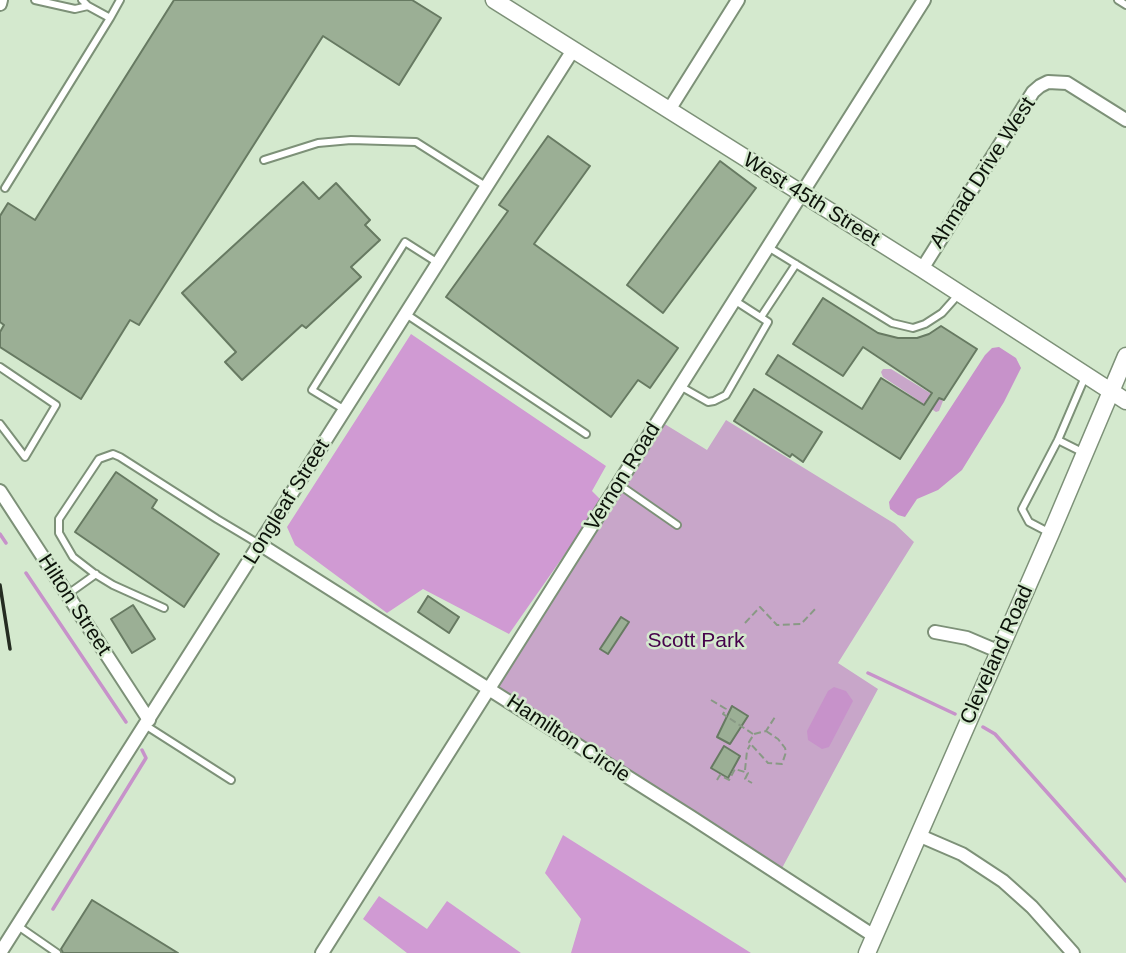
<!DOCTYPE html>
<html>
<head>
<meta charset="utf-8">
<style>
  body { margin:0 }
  canvas { display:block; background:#d4e9ce }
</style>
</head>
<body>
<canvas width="1126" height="953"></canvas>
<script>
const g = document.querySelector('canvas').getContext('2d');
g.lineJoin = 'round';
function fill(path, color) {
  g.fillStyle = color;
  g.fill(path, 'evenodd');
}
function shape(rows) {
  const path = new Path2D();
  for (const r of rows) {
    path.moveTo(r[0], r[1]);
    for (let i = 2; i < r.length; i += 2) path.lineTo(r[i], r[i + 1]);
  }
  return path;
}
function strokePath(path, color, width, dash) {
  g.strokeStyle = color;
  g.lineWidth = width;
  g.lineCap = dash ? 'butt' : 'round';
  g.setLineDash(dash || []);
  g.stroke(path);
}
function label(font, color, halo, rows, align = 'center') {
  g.font = font + ' Helvetica,sans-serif';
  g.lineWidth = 5;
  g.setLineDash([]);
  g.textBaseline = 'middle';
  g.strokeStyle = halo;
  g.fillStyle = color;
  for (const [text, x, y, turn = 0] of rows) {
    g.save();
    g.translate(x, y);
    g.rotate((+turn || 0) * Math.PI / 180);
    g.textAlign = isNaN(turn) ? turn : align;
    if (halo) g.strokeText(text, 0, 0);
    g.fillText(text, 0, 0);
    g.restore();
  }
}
const green = shape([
  [883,369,891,369,943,401,939,411,936,412,883,377,881,372],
  [726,420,895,524,914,542,838,663,878,689,781,870,497,688,663,423,707,450]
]);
const forest = shape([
  [411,334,606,466,592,491,602,501,509,634,423,589,387,613,295,545,287,527],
  [563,835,751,953,571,953,581,919,545,873],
  [379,896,427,929,447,901,521,953,407,953,363,919]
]);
const water = shape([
  [999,347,1016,358,1021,368,1004,402,962,470,938,490,917,499,905,517,898,515,890,509,889,502,985,355,992,348],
  [834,687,846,691,853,701,829,747,822,749,808,740,807,731,828,691]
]);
const stream = shape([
  [0,534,6,543],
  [26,573,126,722],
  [868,673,955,714],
  [983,727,995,734,1126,881],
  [53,909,146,758,142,750]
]);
const building = shape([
  [174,0,412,0,441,18,399,85,323,36,139,325,130,320,81,399,0,347,0,332,4,325,0,322,0,216,8,203,35,220,174,0],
  [548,136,590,166,534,244,678,348,650,388,638,380,611,417,446,297,508,211,499,205,548,136],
  [720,161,756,188,663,313,627,285,720,161],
  [303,182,319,199,336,183,370,220,365,225,380,240,351,267,361,277,306,328,302,325,242,380,225,362,236,352,182,293,303,182],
  [823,298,878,333,898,338,917,338,929,334,941,326,977,349,944,400,939,398,900,459,766,374,778,355,862,409,881,378,924,405,932,393,863,347,843,376,793,344,823,298],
  [754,389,822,432,803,462,792,454,790,457,734,421,754,389],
  [116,472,157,500,152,508,219,554,184,607,75,532,116,472],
  [428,596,459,617,449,633,418,612,428,596],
  [133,605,155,639,132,653,111,619,133,605],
  [621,617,629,622,608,654,600,649,621,617],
  [732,706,748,716,730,744,717,737,732,706],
  [724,746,740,756,728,778,711,768,724,746],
  [92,900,178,953,63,953,61,949,92,900]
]);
const path = shape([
  [745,623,760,607,777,625,801,624,817,607],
  [711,700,726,709,723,714,753,734],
  [766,731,778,739,785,748,786,752,782,764,768,763,749,742,754,734,766,731,775,717],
  [745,770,747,751,750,745],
  [717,780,720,775,729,780,735,769,748,773,745,779,752,783]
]);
const service = shape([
  [35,0,75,9,88,6,82,0],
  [1118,0,1126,5],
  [88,6,110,18,120,0],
  [264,160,318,143,351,140,416,142,487,187],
  [5,188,110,18],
  [768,247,892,323,913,328,925,324,942,313,958,295],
  [406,314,586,434],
  [761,317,796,264],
  [0,367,56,405,25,457,0,424],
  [680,386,708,402,714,401,726,395,768,322,734,300],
  [345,410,312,390,405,242,438,263],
  [1058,440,1084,453],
  [618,484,677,525],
  [1050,533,1029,522,1022,509,1058,440,1085,377],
  [68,594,96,574],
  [164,608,113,585,95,574,73,557,59,533,59,519,99,459,113,454,120,457,217,519,259,544],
  [145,725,231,780],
  [18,926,57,953]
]);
const minor = shape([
  [0,4,1,0],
  [669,110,738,0],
  [922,269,1033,92,1040,86,1048,82,1067,83,1126,120],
  [0,491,149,720],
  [261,545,691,817,874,936],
  [935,632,967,638,1000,652],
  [918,835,962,854,1003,881,1032,907,1073,953],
  [0,953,573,50],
  [322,953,924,0]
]);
const tertiary = shape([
  [494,0,922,269,1126,401],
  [867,953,1051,533,1126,356]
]);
const rail = shape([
  [0,585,10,649]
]);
const streetNames = [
  ["Ahmad Drive West",983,173,-57],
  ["West 45th Street",811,200,32],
  ["Vernon Road",623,477,-58],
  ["Longleaf Street",287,502,-58],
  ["Hilton Street",74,605,57],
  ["Cleveland Road",997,655,-66],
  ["Hamilton Circle",568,739,33]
];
const parkNames = [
  ["Scott Park",696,641]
];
fill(green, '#c8a6c9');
fill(forest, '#d09ad3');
fill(water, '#c792ca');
strokePath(stream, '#c792ca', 3.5);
fill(building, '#9baf95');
strokePath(building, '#677a62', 2);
strokePath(service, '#7d9178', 10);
strokePath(minor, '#7d9178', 16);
strokePath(tertiary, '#7d9178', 19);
strokePath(path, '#899985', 2, [7, 3.5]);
strokePath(service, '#fff', 6);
strokePath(minor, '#fff', 12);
strokePath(tertiary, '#fff', 16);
strokePath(rail, '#242c21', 3.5);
label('21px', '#0c130a', '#d4e9ce', streetNames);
label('21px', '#46024b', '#d4e9ce', parkNames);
</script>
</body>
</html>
